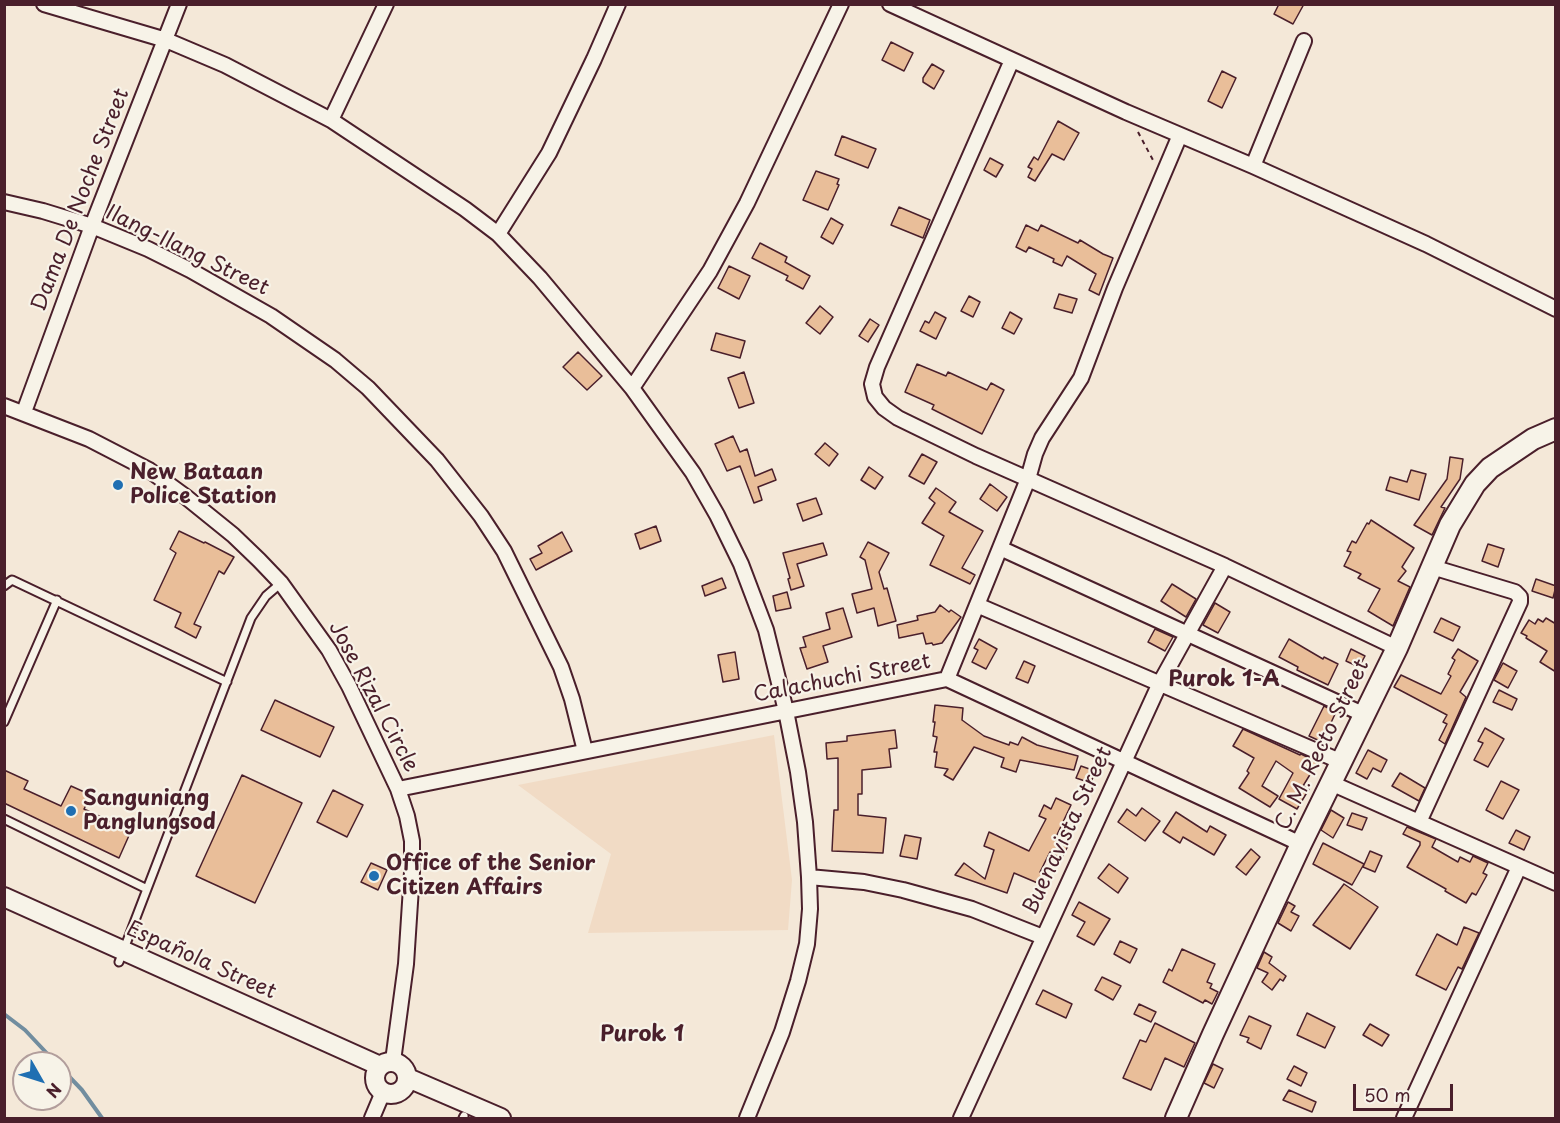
<!DOCTYPE html>
<html>
<head>
<meta charset="utf-8">
<style>
  body { margin:0 }
  #map { position:relative; width:1560px; height:1123px; overflow:hidden; background:#f4e8d8; font-family:"Playpen Sans",sans-serif }
  canvas { display:block }
  .frame { position:absolute; inset:0; border:6px solid #4a1f2b; pointer-events:none }
  .north { position:absolute; left:12px; top:1051px; width:60px; height:60px; box-sizing:border-box; background:#f7f3e8; border:2px solid #b29e9c; border-radius:50%; rotate:129deg; font-size:16px; font-weight:700; line-height:24px; text-align:center; color:#4a1f2b }
  .north::after { content:''; display:block; margin:auto; width:21px; height:27px; background:#1f6fb2; clip-path:polygon(50% 0,100% 100%,50% 72%,0 100%) }
  .scale { position:absolute; left:1353px; top:1084px; width:100px; height:27px; box-sizing:border-box; border:3px solid #4a1f2b; border-top:0; padding-left:8px; font-size:18px; line-height:21px; white-space:nowrap; color:#4a1f2b; -webkit-text-stroke:4px #f7f3e8; paint-order:stroke }
</style>
</head>
<body>
<div id="map">
<canvas width="1560" height="1123"></canvas>
<div class="frame"></div>
<div class="north">N</div>
<div class="scale">50 m</div>
</div>
<script>
const g = document.querySelector('canvas').getContext('2d');
g.lineJoin = 'round';
function fill(path, color) {
  g.fillStyle = color;
  g.fill(path, 'evenodd');
}
function shape(rows) {
  const path = new Path2D();
  for (const r of rows) {
    if (r.length === 3) {
      path.moveTo(r[0] + r[2], r[1]);
      path.arc(r[0], r[1], r[2], 0, 2 * Math.PI);
      continue;
    }
    path.moveTo(r[0], r[1]);
    for (let i = 2; i < r.length; i += 2) path.lineTo(r[i], r[i + 1]);
  }
  return path;
}
function strokePath(path, color, width, dash) {
  g.strokeStyle = color;
  g.lineWidth = width;
  g.lineCap = dash ? 'butt' : 'round';
  g.setLineDash(dash || []);
  g.stroke(path);
}
function label(font, color, halo, rows, align = 'center') {
  g.font = font + ' "Playpen Sans",sans-serif';
  g.lineWidth = 4.5;
  g.setLineDash([]);
  g.textBaseline = 'middle';
  g.strokeStyle = halo;
  g.fillStyle = color;
  for (const [text, x, y, turn = 0] of rows) {
    g.save();
    g.translate(x, y);
    g.rotate((+turn || 0) * Math.PI / 180);
    g.textAlign = isNaN(turn) ? turn : align;
    if (halo) g.strokeText(text, 0, 0);
    g.fillText(text, 0, 0);
    g.restore();
  }
}
const built = shape([
  [774,735,792,880,788,930,588,933,611,854,518,785]
]);
const stream = shape([
  [4,1014,25,1030,56,1063],
  [60,1067,82,1090,102,1118]
]);
const building = shape([
  [1279,4,1304,4,1293,24,1274,14,1279,4],
  [891,42,913,53,904,71,882,60,891,42],
  [932,64,944,71,934,89,923,82,923,78,932,64],
  [1222,71,1236,78,1222,108,1208,101,1222,71],
  [1058,121,1079,133,1064,160,1052,154,1035,181,1028,177,1032,169,1028,167,1034,157,1038,160,1058,121],
  [842,136,876,149,868,168,835,155,842,136],
  [990,158,1003,165,996,177,984,170,990,158],
  [816,171,839,179,837,184,839,185,828,210,803,200,816,171],
  [899,207,930,220,923,238,891,225,899,207],
  [831,218,843,225,833,244,821,237,831,218],
  [1026,225,1038,231,1041,225,1078,243,1080,240,1103,254,1113,258,1099,295,1089,290,1096,274,1067,256,1062,266,1053,262,1054,259,1029,247,1026,252,1016,247,1026,225],
  [760,243,787,257,785,262,810,276,803,289,786,280,788,276,752,258,760,243],
  [729,266,750,276,739,299,718,288,729,266],
  [1059,294,1077,299,1072,313,1054,308,1059,294],
  [969,296,980,302,973,317,961,311,969,296],
  [820,306,833,317,820,334,806,323,820,306],
  [935,312,946,318,936,339,920,331,925,321,929,323,935,312],
  [1010,312,1022,319,1014,334,1002,328,1010,312],
  [870,319,879,325,868,342,859,336,870,319],
  [716,333,745,341,740,358,711,350,716,333],
  [578,352,602,376,587,390,563,367,578,352],
  [917,364,946,376,948,372,987,390,991,383,1004,390,982,434,932,409,934,405,905,392,917,364],
  [744,372,754,403,739,408,728,378,744,372],
  [733,436,740,452,747,449,755,476,772,469,776,480,758,487,762,500,754,503,740,466,727,471,715,444,733,436],
  [825,443,838,454,829,466,815,454,825,443],
  [922,454,937,462,924,484,909,476,922,454],
  [1450,457,1463,459,1460,479,1441,507,1445,508,1432,535,1414,525,1447,479,1450,457],
  [869,467,883,477,875,489,861,480,869,467],
  [1411,470,1426,474,1419,500,1386,490,1390,477,1407,482,1411,470],
  [990,484,1007,497,997,511,980,499,990,484],
  [936,488,956,502,949,512,983,531,962,568,975,575,970,584,930,565,944,536,922,523,935,503,929,498,936,488],
  [816,498,822,514,803,521,797,504,816,498],
  [1371,520,1414,548,1402,567,1406,571,1398,581,1410,587,1393,626,1368,611,1380,589,1358,578,1361,574,1344,566,1351,552,1347,551,1352,541,1356,543,1367,523,1369,524,1371,520],
  [656,526,661,541,640,549,635,534,656,526],
  [179,531,204,543,205,542,234,557,224,574,219,571,194,624,201,627,196,638,175,627,181,613,154,600,176,553,170,549,179,531],
  [562,532,572,551,536,570,530,559,542,553,538,546,562,532],
  [868,542,889,553,879,572,884,589,887,588,896,621,878,626,874,608,857,613,852,594,872,589,865,560,860,557,868,542],
  [823,543,827,555,797,564,804,586,791,590,788,579,790,578,783,553,823,543],
  [1488,544,1504,549,1498,567,1482,561,1488,544],
  [722,578,726,588,705,596,702,586,722,578],
  [1536,579,1556,586,1553,598,1532,591,1536,579],
  [1172,584,1196,599,1186,617,1161,601,1172,584],
  [787,592,791,608,776,611,773,596,787,592],
  [1215,603,1230,612,1218,633,1203,625,1215,603],
  [940,605,949,612,951,610,961,617,942,643,933,645,932,643,926,644,923,633,899,638,897,625,918,620,917,616,935,612,940,605],
  [843,608,852,637,823,646,828,662,807,669,800,648,806,647,803,637,830,629,826,613,843,608],
  [1441,618,1460,627,1453,641,1434,632,1441,618],
  [1546,618,1556,624,1556,672,1540,662,1547,651,1526,638,1527,636,1521,633,1529,620,1535,624,1538,619,1543,622,1546,618],
  [1155,629,1173,637,1165,651,1148,642,1155,629],
  [979,639,997,649,986,669,972,662,978,650,974,648,979,639],
  [1289,639,1323,659,1324,657,1338,664,1328,685,1297,670,1298,667,1279,657,1289,639],
  [1351,649,1365,656,1359,667,1346,661,1351,649],
  [1458,649,1478,661,1460,692,1466,697,1445,744,1439,740,1447,724,1443,722,1447,715,1394,687,1401,675,1441,694,1451,676,1448,674,1455,660,1452,658,1458,649],
  [735,652,739,679,723,682,718,655,735,652],
  [1024,661,1035,666,1028,683,1016,678,1024,661],
  [1503,663,1517,671,1508,688,1494,680,1503,663],
  [1499,690,1517,699,1512,710,1493,702,1499,690],
  [275,700,334,727,320,757,261,730,275,700],
  [935,705,963,708,962,720,984,736,1009,745,1010,742,1018,745,1022,737,1037,745,1078,756,1074,770,1020,760,1016,772,1001,767,1004,758,974,747,953,780,944,775,948,769,935,767,937,752,934,752,937,737,933,736,935,722,933,722,935,705],
  [1324,706,1336,712,1322,742,1309,736,1324,706],
  [1485,728,1504,739,1488,767,1474,760,1483,743,1478,741,1485,728],
  [1243,729,1300,755,1301,754,1307,757,1317,763,1303,786,1309,789,1297,809,1279,799,1293,773,1276,761,1262,786,1278,796,1270,807,1239,788,1249,773,1247,771,1254,758,1233,746,1243,729],
  [895,730,897,748,889,749,891,767,862,770,862,794,858,794,858,815,886,818,883,853,832,851,834,810,838,810,838,758,827,759,826,743,847,741,847,736,895,730],
  [1368,750,1387,760,1381,772,1373,768,1367,779,1356,773,1368,750],
  [1081,766,1095,771,1091,783,1076,778,1081,766],
  [4,770,28,781,24,789,61,806,71,786,91,795,84,809,131,831,119,858,4,803,4,770],
  [1400,773,1425,788,1419,801,1392,786,1400,773],
  [242,775,302,803,255,903,196,876,242,775],
  [1501,781,1519,790,1503,819,1486,810,1501,781],
  [333,790,363,805,347,837,317,822,333,790],
  [1056,798,1071,805,1055,839,1068,846,1061,859,1050,852,1040,872,1045,874,1040,884,1014,873,1007,893,955,875,964,863,985,879,994,850,984,846,989,832,1029,851,1046,819,1039,816,1044,805,1051,809,1056,798],
  [1142,808,1160,821,1145,841,1118,822,1127,809,1136,816,1142,808],
  [1331,810,1344,818,1333,838,1321,830,1331,810],
  [1176,812,1207,832,1210,826,1226,835,1214,855,1183,837,1180,843,1163,832,1176,812],
  [1352,813,1367,818,1362,830,1347,825,1352,813],
  [1407,827,1436,839,1432,847,1458,862,1460,857,1470,862,1473,856,1488,863,1483,873,1487,875,1476,895,1472,893,1466,903,1445,891,1446,889,1407,867,1420,845,1420,842,1403,834,1407,827],
  [1516,830,1530,837,1524,850,1509,843,1516,830],
  [905,835,921,838,917,859,900,856,905,835],
  [1323,843,1364,864,1352,885,1313,864,1323,843],
  [1251,849,1260,857,1246,875,1236,867,1251,849],
  [1370,851,1382,856,1375,872,1363,867,1370,851],
  [371,863,387,870,378,890,361,882,371,863],
  [1109,864,1128,878,1118,893,1098,878,1109,864],
  [1344,884,1378,907,1350,949,1313,925,1344,884],
  [1079,902,1110,919,1094,945,1077,936,1085,922,1072,915,1079,902],
  [1288,902,1295,906,1291,912,1299,916,1291,931,1278,923,1288,902],
  [1464,927,1479,933,1462,969,1458,967,1446,990,1416,975,1437,934,1457,945,1464,927],
  [1120,941,1137,949,1130,963,1114,954,1120,941],
  [1182,949,1215,964,1207,982,1212,984,1210,988,1218,992,1212,1004,1205,1000,1203,1003,1163,982,1169,969,1172,971,1182,949],
  [1264,952,1272,957,1269,963,1286,976,1283,981,1280,979,1272,990,1262,982,1268,973,1257,968,1264,952],
  [1102,977,1121,986,1113,1000,1095,990,1102,977],
  [1043,990,1072,1004,1066,1018,1036,1004,1043,990],
  [1139,1004,1156,1012,1151,1022,1134,1014,1139,1004],
  [1307,1013,1335,1027,1325,1048,1297,1035,1307,1013],
  [1249,1016,1271,1026,1261,1049,1247,1042,1249,1038,1240,1035,1249,1016],
  [1155,1023,1195,1043,1184,1067,1165,1058,1151,1090,1123,1078,1140,1040,1146,1042,1155,1023],
  [1370,1024,1389,1035,1382,1046,1363,1035,1370,1024],
  [1213,1064,1223,1069,1214,1088,1204,1083,1213,1064],
  [1294,1066,1307,1073,1301,1086,1287,1079,1294,1066],
  [1289,1090,1316,1102,1312,1112,1283,1100,1289,1090]
]);
const path = shape([
  [1138,132,1154,162]
]);
const service = shape([
  [4,586,12,580,227,682],
  [4,722,57,600],
  [4,819,147,889],
  [119,962,251,618,266,596,281,583],
  [463,1118,464,1116]
]);
const minor = shape([
  [44,4,166,40,225,65,331,120,465,209,498,234,540,278,632,388,693,473,717,515,741,564,766,630,786,711,798,772,805,822,809,877,810,909,807,944,798,981,782,1032,747,1118],
  [890,4,1126,112,1253,166,1426,244,1556,309],
  [1012,60,877,367,872,384,875,397,884,408,898,418,976,456,1225,566,1397,648],
  [331,120,386,4],
  [1253,166,1304,41],
  [4,202,43,211,92,226,148,249,190,270,271,316,335,360,368,388,437,460,481,516,504,551,561,667,572,699,585,751],
  [498,234,549,153,594,59,618,4],
  [632,388,710,271,747,203,841,4],
  [4,406,89,439,149,470,186,497,233,535,259,560,281,583,329,650,349,686,398,789,407,816,412,841,412,872,406,964,393,1061],
  [24,412,92,226,179,4],
  [1000,548,1365,715],
  [977,605,1342,762],
  [947,679,1028,479,1035,454,1042,438,1081,378,1115,288,1180,135],
  [1331,783,1556,883],
  [398,789,947,679,1301,844],
  [1419,822,1520,602,1520,597,1515,592,1432,567],
  [809,877,864,882,903,890,972,909,1043,937],
  [372,1118,383,1092],
  [961,1118,1160,683,1225,566],
  [1404,1118,1519,867]
]);
const tertiary = shape([
  [4,897,380,1066],
  [391,1078,16],
  [408,1078,501,1118]
]);
const secondary = shape([
  [1176,1118,1213,1034,1301,844,1397,648,1450,525,1475,484,1490,468,1533,439,1556,429]
]);
const markers = [
  [118,485,6,"#1f6fb2"],
  [71,811,6,"#1f6fb2"],
  [374,876,6,"#1f6fb2"]
];
const streetNames = [
  ["Dama De Noche Street",81,200,-69],
  ["Ilang-Ilang Street",187,251,26],
  ["Calachuchi Street",842,679,-11],
  ["Jose Rizal Circle",373,697,62],
  ["C. M. Recto Street",1323,745,-64],
  ["Buenavista Street",1068,831,-65],
  ["Española Street",201,961,24]
];
const poiNames = [
  ["New Bataan",130,473],
  ["Police Station",130,497],
  ["Sanguniang",83,799],
  ["Panglungsod",83,823],
  ["Office of the Senior",386,864],
  ["Citizen Affairs",386,888]
];
const neighbourhoodNames = [
  ["Purok 1-A",1224,680],
  ["Purok 1",642,1035]
];
fill(built, '#f1dbc5');
strokePath(stream, '#718d9f', 4);
fill(building, '#e9be99');
strokePath(building, '#4a1f2b', 1.5);
strokePath(service, '#4a1f2b', 11);
strokePath(minor, '#4a1f2b', 18);
strokePath(tertiary, '#4a1f2b', 22);
strokePath(secondary, '#4a1f2b', 24);
strokePath(path, '#4a1f2b', 2, [4.5, 4.5]);
strokePath(service, '#f7f3e8', 7);
strokePath(minor, '#f7f3e8', 14);
strokePath(tertiary, '#f7f3e8', 18);
strokePath(secondary, '#f7f3e8', 20);
for (const [x, y, r, color] of markers) {
  const dot = new Path2D();
  dot.arc(x, y, r, 0, 2 * Math.PI);
  g.fillStyle = color;
  g.fill(dot);
  strokePath(dot, '#f7f3e8', 2);
}
label('21px', '#4a1f2b', '#f7f3e8', streetNames);
label('bold 21px', '#4a1f2b', '#f7f3e8', poiNames, 'left');
label('bold 22px', '#4a1f2b', '#f7f3e8', neighbourhoodNames);
</script>
</body>
</html>
